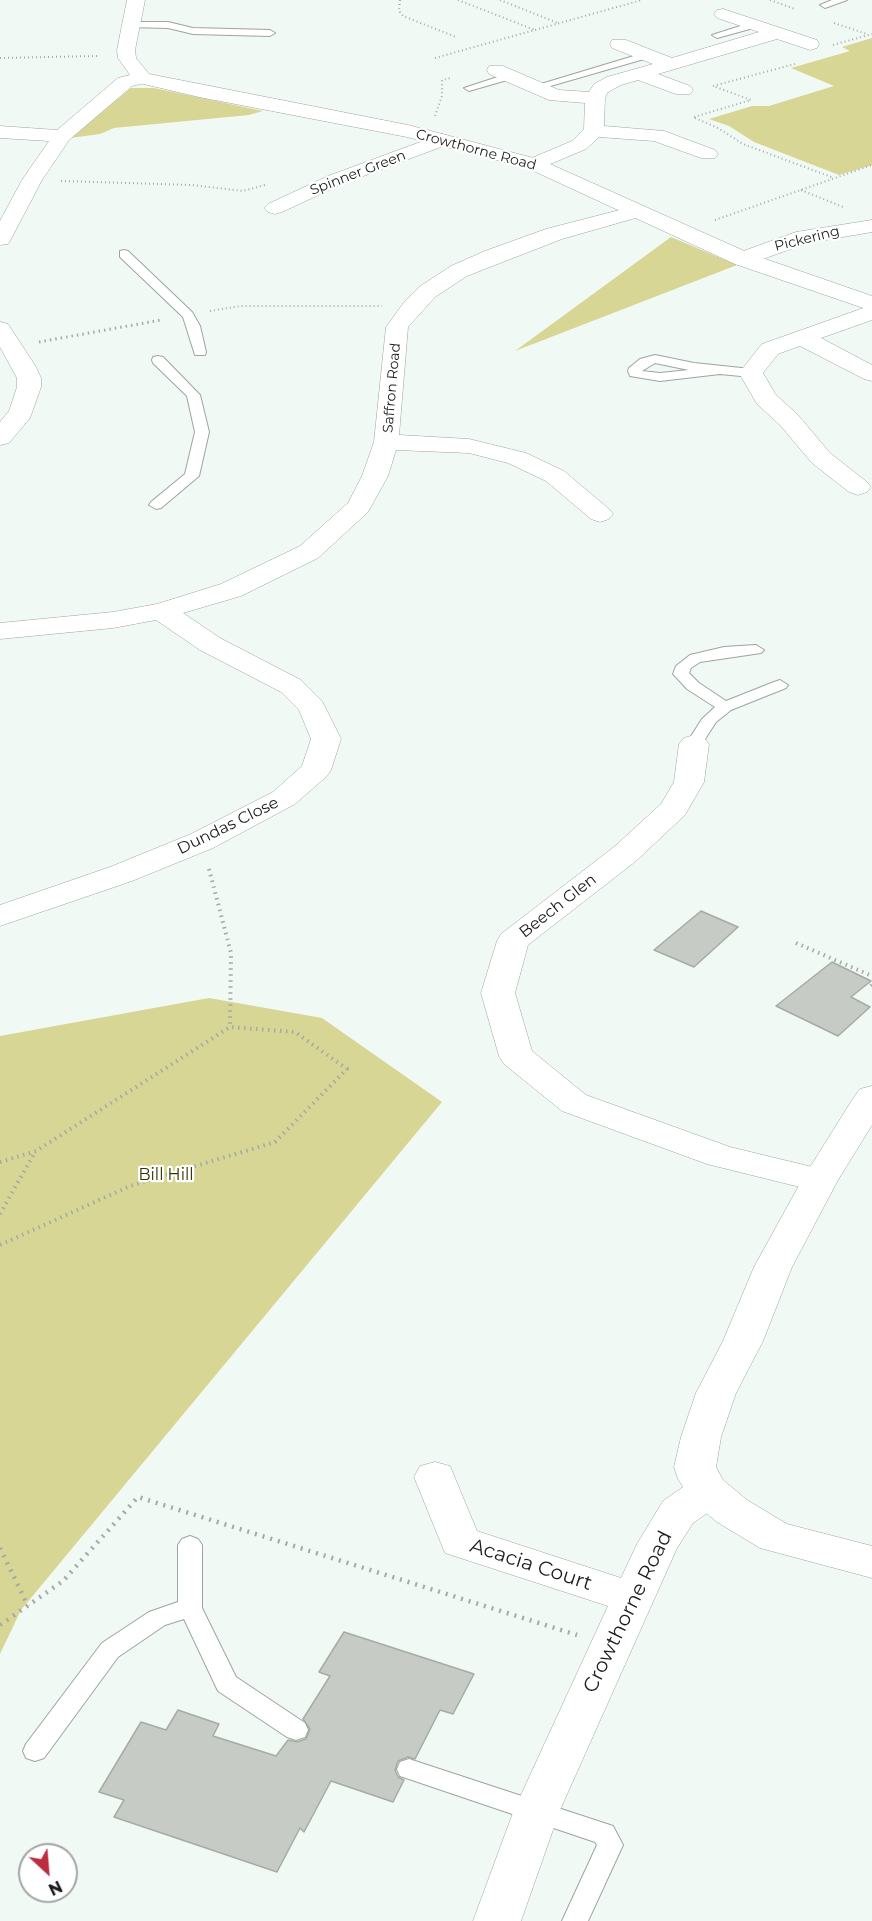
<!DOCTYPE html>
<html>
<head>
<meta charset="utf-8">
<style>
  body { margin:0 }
  #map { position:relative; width:872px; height:1921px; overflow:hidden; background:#f1f9f5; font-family:Montserrat,sans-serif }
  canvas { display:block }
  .north { position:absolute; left:18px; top:1843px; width:60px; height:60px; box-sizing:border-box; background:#fff; border:2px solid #a3a5a4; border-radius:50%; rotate:154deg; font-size:16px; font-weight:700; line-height:24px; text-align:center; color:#1a1d1c }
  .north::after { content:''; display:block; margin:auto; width:21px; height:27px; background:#bd2c40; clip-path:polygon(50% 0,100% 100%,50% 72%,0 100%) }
</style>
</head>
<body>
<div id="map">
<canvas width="872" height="1921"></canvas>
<div class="north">N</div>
</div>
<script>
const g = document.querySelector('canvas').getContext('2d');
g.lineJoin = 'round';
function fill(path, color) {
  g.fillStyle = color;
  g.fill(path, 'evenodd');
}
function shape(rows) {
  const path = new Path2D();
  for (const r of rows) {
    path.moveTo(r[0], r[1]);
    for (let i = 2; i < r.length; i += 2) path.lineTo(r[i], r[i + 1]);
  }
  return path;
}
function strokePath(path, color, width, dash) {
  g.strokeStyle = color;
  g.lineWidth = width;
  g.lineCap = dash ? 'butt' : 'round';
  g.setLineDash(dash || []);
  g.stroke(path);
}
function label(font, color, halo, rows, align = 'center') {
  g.font = font + ' Montserrat,sans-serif';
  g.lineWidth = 4.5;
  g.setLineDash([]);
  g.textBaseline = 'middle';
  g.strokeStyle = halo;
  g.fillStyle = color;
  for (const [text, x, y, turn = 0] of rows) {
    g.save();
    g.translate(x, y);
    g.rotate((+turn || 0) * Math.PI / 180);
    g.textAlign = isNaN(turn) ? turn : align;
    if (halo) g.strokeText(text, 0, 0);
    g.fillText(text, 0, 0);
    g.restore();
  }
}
const green = shape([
  [872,38,872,165,839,175,754,142,729,126,709,119,752,106,769,106,834,86,791,68,850,51,842,47],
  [131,88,154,88,263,111,249,115,114,128,100,134,70,138],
  [671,237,737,265,515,351],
  [209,998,322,1018,442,1102,21,1610,0,1654,0,1036]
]);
const building = shape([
  [701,911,738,927,694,967,654,950,701,911],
  [832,962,871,981,851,997,870,1007,838,1036,776,1006,832,962],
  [344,1632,474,1674,453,1714,440,1710,415,1759,408,1757,398,1761,395,1770,398,1777,404,1780,393,1802,331,1781,304,1832,300,1828,277,1872,114,1817,124,1800,99,1792,141,1722,166,1730,178,1710,219,1724,213,1736,276,1756,288,1740,297,1742,306,1739,310,1729,303,1719,330,1676,319,1672,344,1632]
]);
const pathFar3 = shape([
  [400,0,399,11,403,16,456,37],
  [458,0,535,30],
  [500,0,558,23],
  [770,0,795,9],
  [834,23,867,34],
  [833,45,872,34],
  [0,58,98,56],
  [435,58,642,0],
  [435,116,442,96,442,80,451,78],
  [694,117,751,100,713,86,795,64],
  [695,118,718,128,743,144,834,178],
  [61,181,192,185,243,191,265,185],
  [801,190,843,207],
  [715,220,872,165],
  [210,311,241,306,382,306]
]);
const pathFar2 = shape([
  [39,342,161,320]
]);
const pathFar1 = shape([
  [209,869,231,953,230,1027],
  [796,943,872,976],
  [872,985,870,987,872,988],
  [0,1162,36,1151,230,1027,295,1032,347,1069,275,1142,130,1186,0,1245],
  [0,1214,35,1152]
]);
const path = shape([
  [0,1548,28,1606],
  [0,1625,63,1581,138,1497,577,1635]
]);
const service = shape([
  [832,0,847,0,825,8,820,5,832,0],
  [131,22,168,22,193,28,270,30,275,33,270,36,193,34,168,28,127,27,126,25,131,22],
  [753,22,757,23,757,27,717,38,712,35,753,22],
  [647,52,652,55,651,57,540,89,531,87,647,52],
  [510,73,515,76,514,78,469,91,464,88,510,73],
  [124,250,128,251,192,312,200,326,206,352,205,355,195,355,183,317,120,257,120,251,124,250],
  [655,355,694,363,751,369,757,373,751,377,720,374,660,381,630,376,628,371,629,368,640,359,655,355],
  [655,363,689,370,660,373,642,371,655,363],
  [158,356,163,357,200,395,209,432,199,476,161,508,156,509,149,505,151,502,185,474,195,432,187,396,153,363,152,360,153,357,158,356],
  [756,645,764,650,761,653,700,662,691,668,689,673,699,683,726,701,774,682,780,680,788,685,786,688,731,710,716,722,700,747,688,747,686,744,702,719,715,707,687,689,676,677,673,674,676,666,690,655,724,647,756,645],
  [190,1536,198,1539,202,1545,202,1608,236,1677,305,1723,308,1730,305,1737,296,1740,287,1737,218,1691,184,1619,165,1625,118,1657,44,1758,35,1761,26,1758,23,1751,26,1744,102,1643,149,1612,178,1602,178,1545,182,1539,190,1536],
  [409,1759,613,1826,623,1845,588,1921,562,1921,597,1845,595,1842,400,1776,397,1769,400,1762,409,1759]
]);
const minor = shape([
  [723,9,817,40,819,44,817,48,810,50,777,39,658,74,690,86,693,90,690,94,676,94,638,80,621,85,608,92,605,98,604,126,664,131,715,150,718,154,715,158,701,158,654,141,599,137,586,149,541,168,527,168,524,164,527,160,572,141,584,129,585,103,549,100,489,74,487,70,489,66,503,66,559,90,589,92,594,84,607,77,653,64,612,48,610,44,612,40,626,40,672,58,759,32,717,18,714,14,717,10,723,9],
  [142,72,149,74,152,78,149,82,132,86,69,140,42,180,11,239,8,244,0,245,0,221,22,180,49,141,0,138,0,126,57,130,118,78,142,72],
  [442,134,449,136,452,140,449,144,342,184,282,212,275,214,268,212,264,208,268,204,328,176,442,134],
  [639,205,646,207,650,211,646,215,562,239,467,276,435,297,408,327,399,435,469,439,526,453,564,471,609,509,613,514,609,519,600,522,591,519,546,481,508,463,469,453,396,450,388,476,368,512,318,558,241,596,183,613,220,638,301,680,322,701,341,739,331,770,327,776,295,804,213,848,132,881,0,926,0,905,110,867,191,834,273,792,302,766,311,739,299,710,281,692,200,650,156,620,113,628,0,639,0,623,113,612,157,604,221,584,300,546,348,503,362,476,374,442,386,327,405,301,419,287,451,266,485,251,546,229,639,205],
  [872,220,872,232,808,243,743,266,735,264,732,259,735,254,796,232,872,220],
  [872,305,872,320,821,338,872,365,872,381,864,379,800,346,778,354,763,373,776,395,798,415,830,453,867,482,871,487,867,492,858,495,849,492,812,463,780,425,757,404,739,373,762,344,872,305],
  [0,322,8,324,36,367,41,378,41,387,30,418,9,443,0,445,0,422,9,411,17,387,17,378,0,347,0,322],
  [694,735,704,738,709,744,704,782,685,815,636,861,528,945,515,993,532,1051,586,1095,730,1147,833,1172,838,1180,833,1188,820,1192,707,1164,562,1111,504,1064,499,1056,481,993,497,941,501,934,614,847,661,804,674,782,679,744,684,738,694,735],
  [435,1462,450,1466,477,1531,621,1578,637,1544,663,1501,693,1480,708,1476,723,1480,729,1491,723,1502,693,1523,677,1548,560,1810,521,1921,473,1921,514,1810,608,1606,445,1553,414,1477,420,1466,435,1462]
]);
const tertiary = shape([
  [127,0,145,0,135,50,136,58,149,74,408,125,541,160,751,254,872,296,872,311,735,264,527,168,407,137,199,97,135,82,118,58,117,50,127,0],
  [872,1086,872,1125,838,1180,792,1267,763,1341,736,1393,721,1437,716,1467,723,1480,747,1500,787,1524,872,1546,872,1578,760,1548,717,1522,693,1502,678,1479,674,1467,681,1437,696,1393,723,1341,754,1267,802,1180,854,1097,860,1089,872,1086]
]);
const farStreetnames = [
  ["Crowthorne Road",476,150,15],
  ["Spinner Green",358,173,-21],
  ["Pickering",807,239,-14],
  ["Saffron Road",392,388,-85]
];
const streetNames = [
  ["Dundas Close",228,826,-26],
  ["Beech Glen",558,906,-38]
];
const parkNames = [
  ["Bill Hill",166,1175]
];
const nearStreetnames = [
  ["Acacia Court",531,1565,18],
  ["Crowthorne Road",628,1612,-64]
];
fill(green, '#d7d695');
fill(building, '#c6cbc5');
strokePath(building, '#a7aba5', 1.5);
strokePath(service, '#9da4a1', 2);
strokePath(minor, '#9da4a1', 1);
strokePath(tertiary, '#9da4a1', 1);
strokePath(pathFar3, '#a4aaa7', 2, [1, 3]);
strokePath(pathFar2, '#a4aaa7', 3, [1.5, 4]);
strokePath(pathFar1, '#a4aaa7', 4, [1.5, 4.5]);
strokePath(path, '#a4aaa7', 4.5, [2, 6]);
fill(service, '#fff');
fill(minor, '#fff');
fill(tertiary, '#fff');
label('14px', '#1a1d1c', '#fff', farStreetnames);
label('16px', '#1a1d1c', '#fff', streetNames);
label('16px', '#343304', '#fff', parkNames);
label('20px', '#1a1d1c', '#fff', nearStreetnames);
</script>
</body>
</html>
